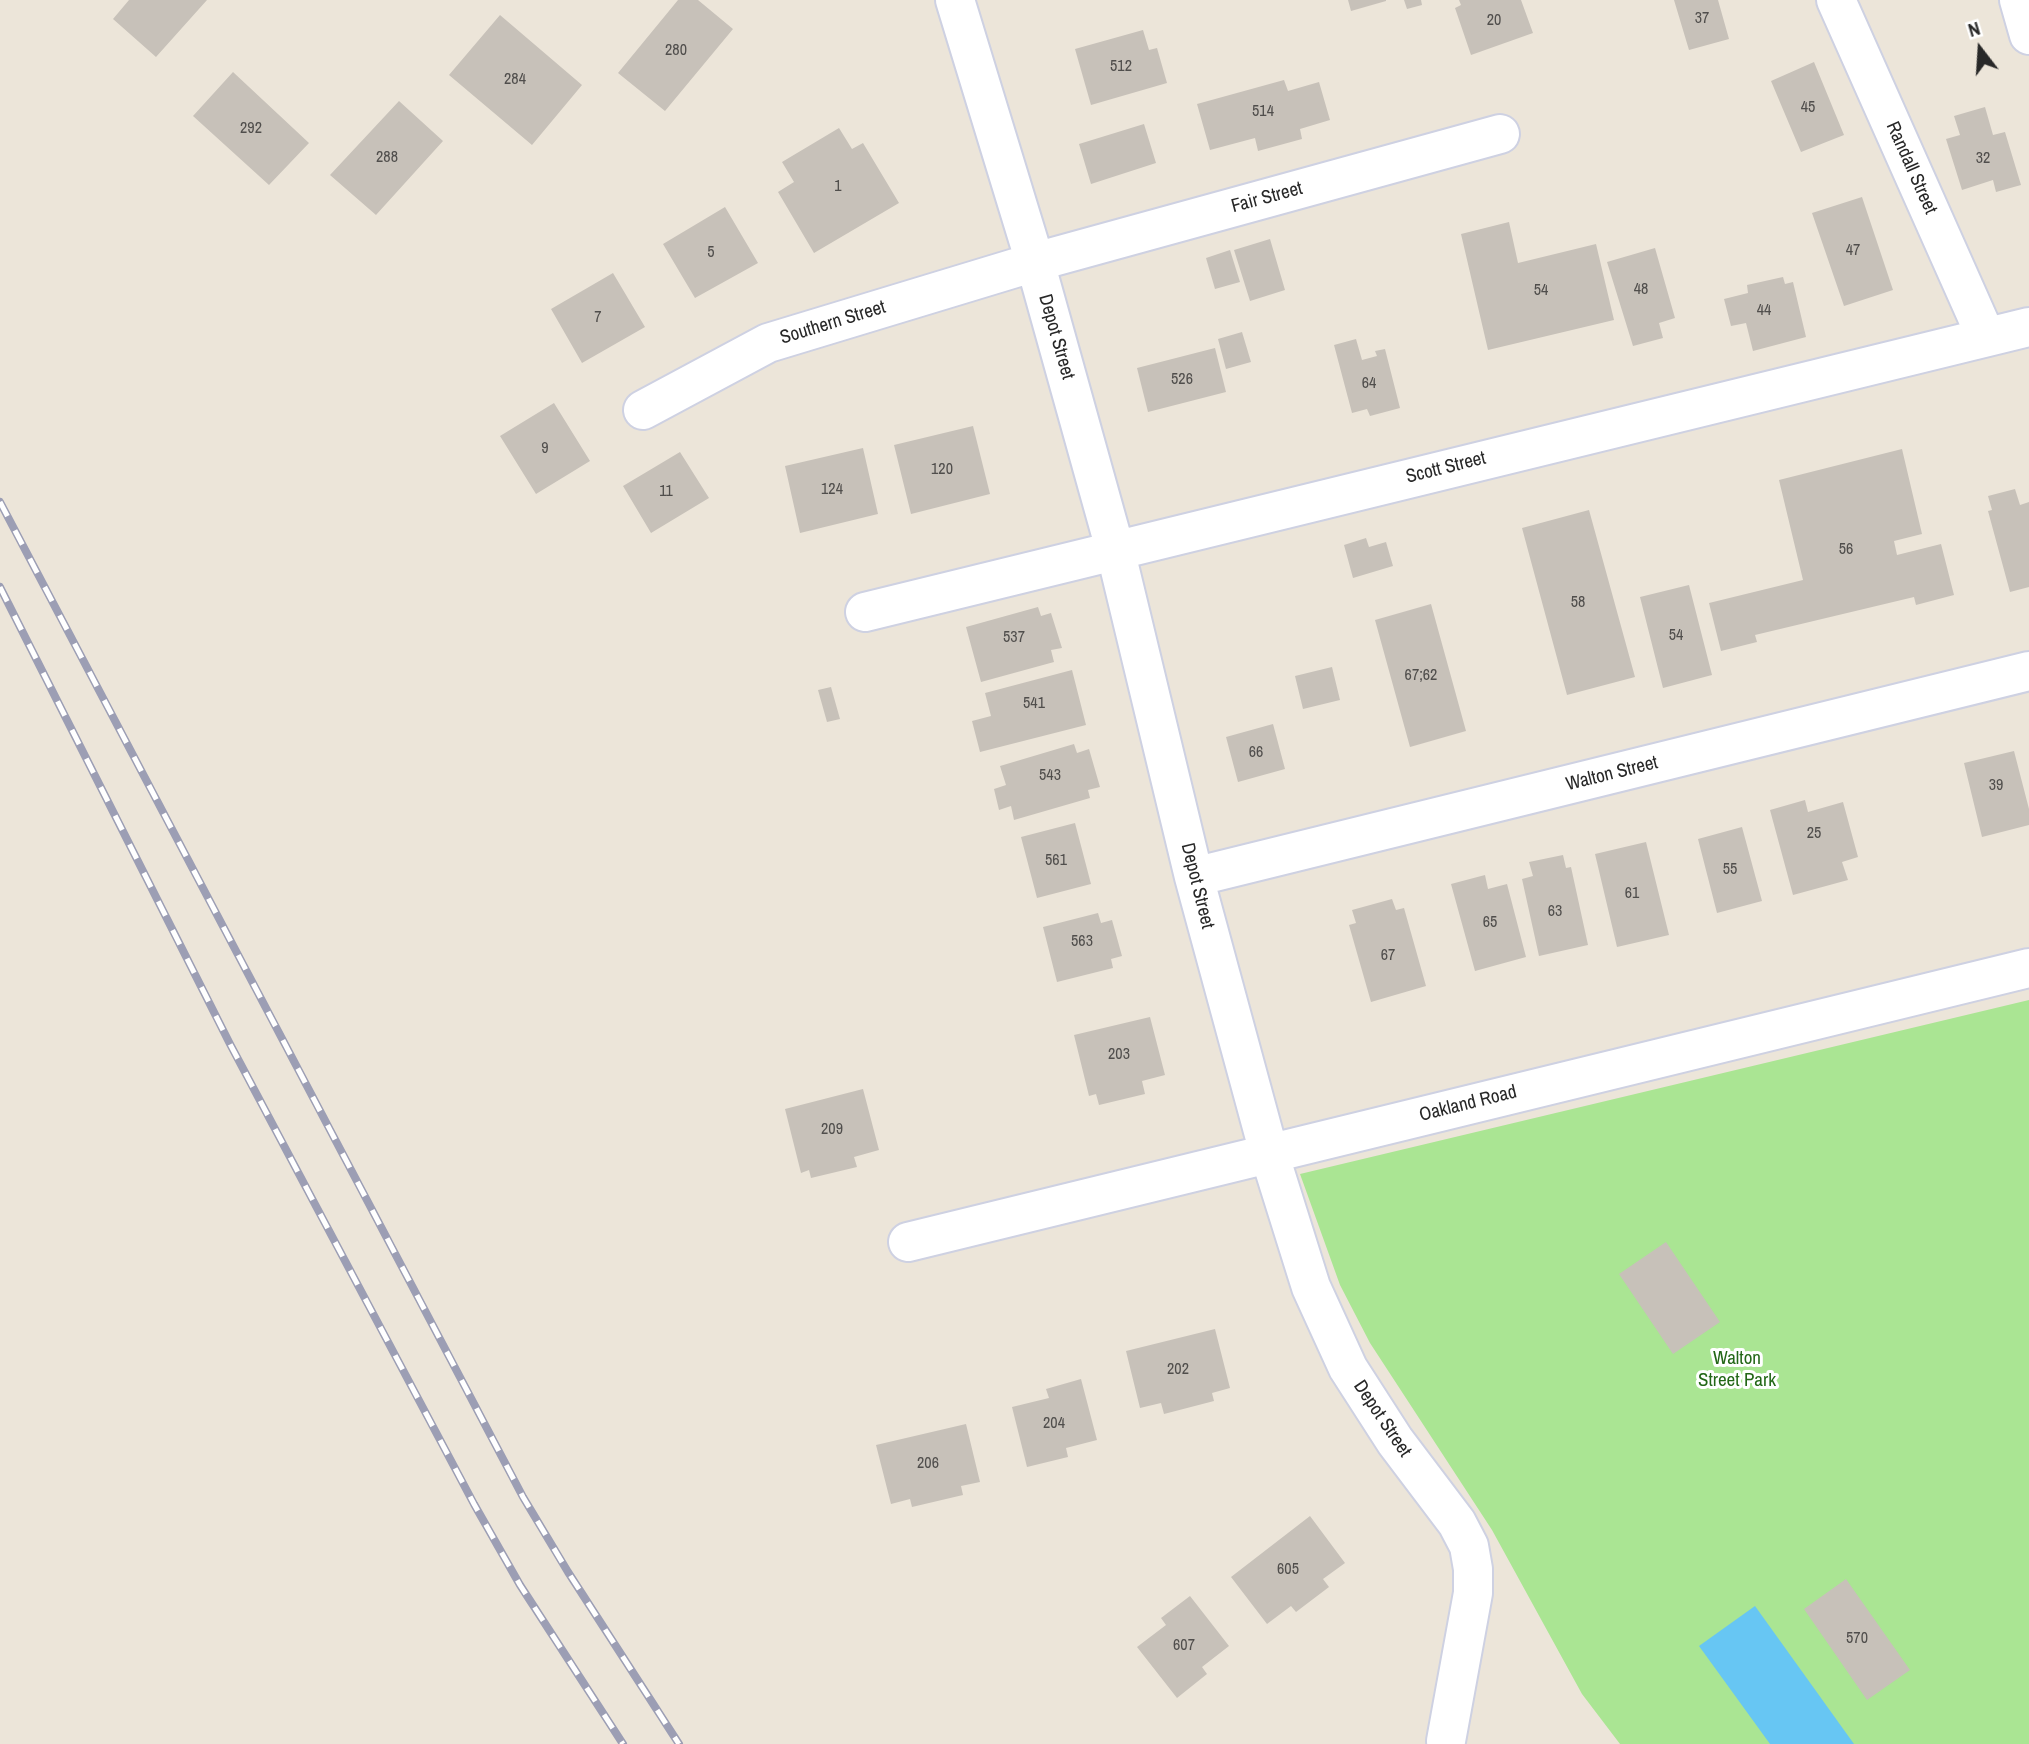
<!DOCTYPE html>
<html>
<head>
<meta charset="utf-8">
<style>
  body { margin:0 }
  #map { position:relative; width:2029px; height:1744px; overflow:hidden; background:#ece5d9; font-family:"Archivo Narrow",sans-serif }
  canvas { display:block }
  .north { position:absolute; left:1945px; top:14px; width:70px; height:70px; -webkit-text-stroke:5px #fff; paint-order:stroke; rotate:343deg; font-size:19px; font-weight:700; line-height:28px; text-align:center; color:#282828 }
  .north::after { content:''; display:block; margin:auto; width:24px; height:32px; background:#282828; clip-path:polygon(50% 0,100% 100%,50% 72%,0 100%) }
</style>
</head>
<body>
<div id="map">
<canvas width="2029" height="1744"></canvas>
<div class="north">N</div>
</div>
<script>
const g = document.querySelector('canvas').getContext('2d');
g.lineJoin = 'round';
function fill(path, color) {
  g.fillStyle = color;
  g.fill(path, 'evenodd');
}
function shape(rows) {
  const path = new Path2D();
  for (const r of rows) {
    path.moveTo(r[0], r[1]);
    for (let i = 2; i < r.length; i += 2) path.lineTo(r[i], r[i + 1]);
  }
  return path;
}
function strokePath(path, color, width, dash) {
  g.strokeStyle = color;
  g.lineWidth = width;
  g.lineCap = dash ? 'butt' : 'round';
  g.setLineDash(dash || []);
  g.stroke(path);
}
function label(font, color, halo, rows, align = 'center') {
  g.font = font + ' "Archivo Narrow",sans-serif';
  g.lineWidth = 6;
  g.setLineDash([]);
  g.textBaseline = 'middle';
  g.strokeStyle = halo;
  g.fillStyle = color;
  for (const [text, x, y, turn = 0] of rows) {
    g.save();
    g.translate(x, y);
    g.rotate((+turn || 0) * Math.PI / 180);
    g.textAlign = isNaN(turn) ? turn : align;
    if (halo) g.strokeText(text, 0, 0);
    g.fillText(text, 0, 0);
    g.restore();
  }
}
const green = shape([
  [2029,1000,2029,1744,1620,1744,1582,1694,1492,1530,1370,1343,1340,1285,1300,1174]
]);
const water = shape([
  [1755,1606,1854,1744,1770,1744,1699,1646]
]);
const building = shape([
  [129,0,207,0,156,57,113,19],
  [678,0,698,0,733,29,665,111,618,73],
  [1348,0,1386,0,1386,1,1351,11],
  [1404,0,1421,0,1422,5,1407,9],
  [1459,0,1521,0,1533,33,1471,55,1455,8,1461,5],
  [1674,0,1718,0,1729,39,1689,50],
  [500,15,582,85,532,145,449,75],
  [1143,30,1149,50,1157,48,1167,83,1091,105,1075,49],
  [1814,62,1844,135,1801,152,1771,81],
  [233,72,309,143,269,185,193,116],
  [1284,80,1288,91,1319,82,1330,120,1300,129,1302,139,1258,151,1255,138,1210,150,1197,104],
  [399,101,443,141,376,215,330,175],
  [1985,107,1993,135,2005,132,2021,185,1996,192,1993,180,1962,190,1946,139,1960,135,1954,116],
  [1144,124,1156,163,1091,184,1079,144],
  [839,128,852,149,863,143,899,203,814,253,778,192,794,182,782,162],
  [1862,197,1893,290,1844,306,1812,213],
  [725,207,758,263,695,298,663,244],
  [1509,222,1518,263,1596,244,1614,320,1488,350,1461,234],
  [1270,239,1285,290,1250,301,1234,250],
  [1655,248,1675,318,1659,323,1663,338,1633,346,1607,262],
  [1230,250,1240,282,1215,289,1206,258],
  [613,273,645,327,582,363,551,309],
  [1783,277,1785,284,1793,282,1806,337,1753,351,1746,323,1731,326,1724,299,1748,293,1747,285],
  [1242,332,1251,362,1226,369,1218,339],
  [1356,339,1362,360,1377,356,1375,351,1385,349,1400,408,1370,416,1367,409,1352,413,1334,345],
  [1215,348,1226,392,1148,412,1137,368],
  [554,403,590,461,536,494,500,436],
  [973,426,990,494,911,514,894,445],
  [863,448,878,514,800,533,785,466],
  [1902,449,1922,534,1894,541,1897,555,1941,544,1954,595,1916,605,1914,597,1755,635,1757,642,1721,651,1709,603,1803,580,1779,480],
  [680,452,709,498,651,533,623,486],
  [2015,489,2020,505,2029,502,2029,587,2010,592,1988,511,1992,510,1988,496],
  [1589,510,1635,677,1567,695,1522,528],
  [1366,538,1369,547,1386,542,1393,566,1353,578,1344,545],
  [1689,585,1712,675,1663,688,1640,597],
  [1431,604,1466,731,1410,747,1375,620],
  [1038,607,1041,616,1051,613,1062,648,1051,650,1054,662,981,682,966,627],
  [1332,667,1340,700,1303,709,1295,676],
  [1072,670,1086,725,980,752,972,721,991,716,985,693],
  [831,687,840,719,827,722,818,690],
  [1273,724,1285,769,1238,782,1226,737],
  [1074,744,1077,753,1089,749,1100,787,1088,790,1090,798,1014,820,1011,806,999,810,994,789,1006,785,1000,766],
  [2014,751,2029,809,2029,825,1982,837,1964,763],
  [1805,800,1808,812,1843,802,1858,857,1842,862,1848,880,1793,895,1770,810],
  [1075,823,1091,884,1037,898,1021,837],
  [1742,827,1762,901,1717,913,1698,839],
  [1646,842,1669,935,1617,947,1595,854],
  [1563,855,1566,868,1571,867,1588,945,1539,956,1522,879,1533,876,1529,862],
  [1485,875,1488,889,1507,884,1526,957,1475,971,1451,884],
  [1392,899,1396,910,1404,908,1426,986,1371,1002,1349,925,1356,923,1352,910],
  [1098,913,1101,923,1112,920,1122,956,1111,959,1113,968,1057,982,1043,927],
  [1150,1017,1165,1075,1142,1081,1145,1094,1099,1105,1096,1094,1089,1096,1074,1035],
  [863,1089,879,1150,854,1157,857,1167,811,1178,809,1170,801,1173,785,1109],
  [1666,1242,1720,1322,1673,1354,1619,1274],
  [1215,1329,1230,1388,1212,1393,1214,1401,1164,1414,1161,1403,1140,1408,1126,1351],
  [1081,1379,1097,1440,1066,1448,1068,1457,1027,1467,1012,1407,1049,1398,1046,1389],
  [966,1424,980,1482,961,1486,963,1495,912,1507,910,1499,891,1504,876,1445],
  [1310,1516,1345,1563,1323,1579,1329,1587,1296,1612,1291,1606,1267,1624,1231,1577],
  [1846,1579,1910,1670,1867,1700,1804,1609],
  [1190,1596,1229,1646,1202,1667,1207,1674,1177,1698,1137,1647,1166,1625,1161,1618]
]);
const street = shape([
  [955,0,1035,262,1115,549,1194,877,1269,1153,1311,1287,1348,1368,1395,1441,1457,1523,1469,1546,1473,1569,1473,1593,1446,1741],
  [1836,0,1986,337],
  [2019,0,2029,35],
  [643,410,768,343,1035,262,1500,134],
  [865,612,2029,327],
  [1194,877,2029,671],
  [908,1242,2029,968]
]);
const rail = shape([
  [0,502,523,1497,568,1572,679,1744],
  [0,587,230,1044,474,1504,520,1585,623,1744]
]);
const numberNames = [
  ["37",1702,19],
  ["20",1494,21],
  ["280",676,51],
  ["512",1121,67],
  ["284",515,80],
  ["45",1808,108],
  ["514",1263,112],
  ["292",251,129],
  ["288",387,158],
  ["32",1983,159],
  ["1",838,187],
  ["47",1853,251],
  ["5",711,253],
  ["48",1641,290],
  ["54",1541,291],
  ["44",1764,311],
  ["7",598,318],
  ["526",1182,380],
  ["64",1369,384],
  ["9",545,449],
  ["120",942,470],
  ["124",832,490],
  ["11",666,492],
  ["56",1846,550],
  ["58",1578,603],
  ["54",1676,636],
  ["537",1014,638],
  ["67;62",1421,676],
  ["541",1034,704],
  ["66",1256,753],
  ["543",1050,776],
  ["39",1996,786],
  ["25",1814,834],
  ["561",1056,861],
  ["55",1730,870],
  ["61",1632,894],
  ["63",1555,912],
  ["65",1490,923],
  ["563",1082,942],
  ["67",1388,956],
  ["203",1119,1055],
  ["209",832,1130],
  ["202",1178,1370],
  ["204",1054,1424],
  ["206",928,1464],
  ["605",1288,1570],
  ["570",1857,1639],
  ["607",1184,1646]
];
const streetNames = [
  ["Randall Street",1911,168,66],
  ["Fair Street",1267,198,-15],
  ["Southern Street",833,323,-17],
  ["Depot Street",1056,337,74],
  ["Scott Street",1446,468,-14],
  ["Walton Street",1612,774,-14],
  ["Depot Street",1197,886,76],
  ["Oakland Road",1468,1104,-14],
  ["Depot Street",1382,1419,56]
];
const parkNames = [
  ["Walton",1737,1359],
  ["Street Park",1737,1381]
];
fill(green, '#aae593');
fill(water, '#67c6f3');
fill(building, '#c7c1b9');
strokePath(street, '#ced1e2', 42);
strokePath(street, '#fff', 38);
strokePath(rail, '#9c9eb4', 8);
strokePath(rail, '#fff', 5, [16]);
label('16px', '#504e4c', null, numberNames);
label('19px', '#282828', '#fff', streetNames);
label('19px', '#236717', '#fff', parkNames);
</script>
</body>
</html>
